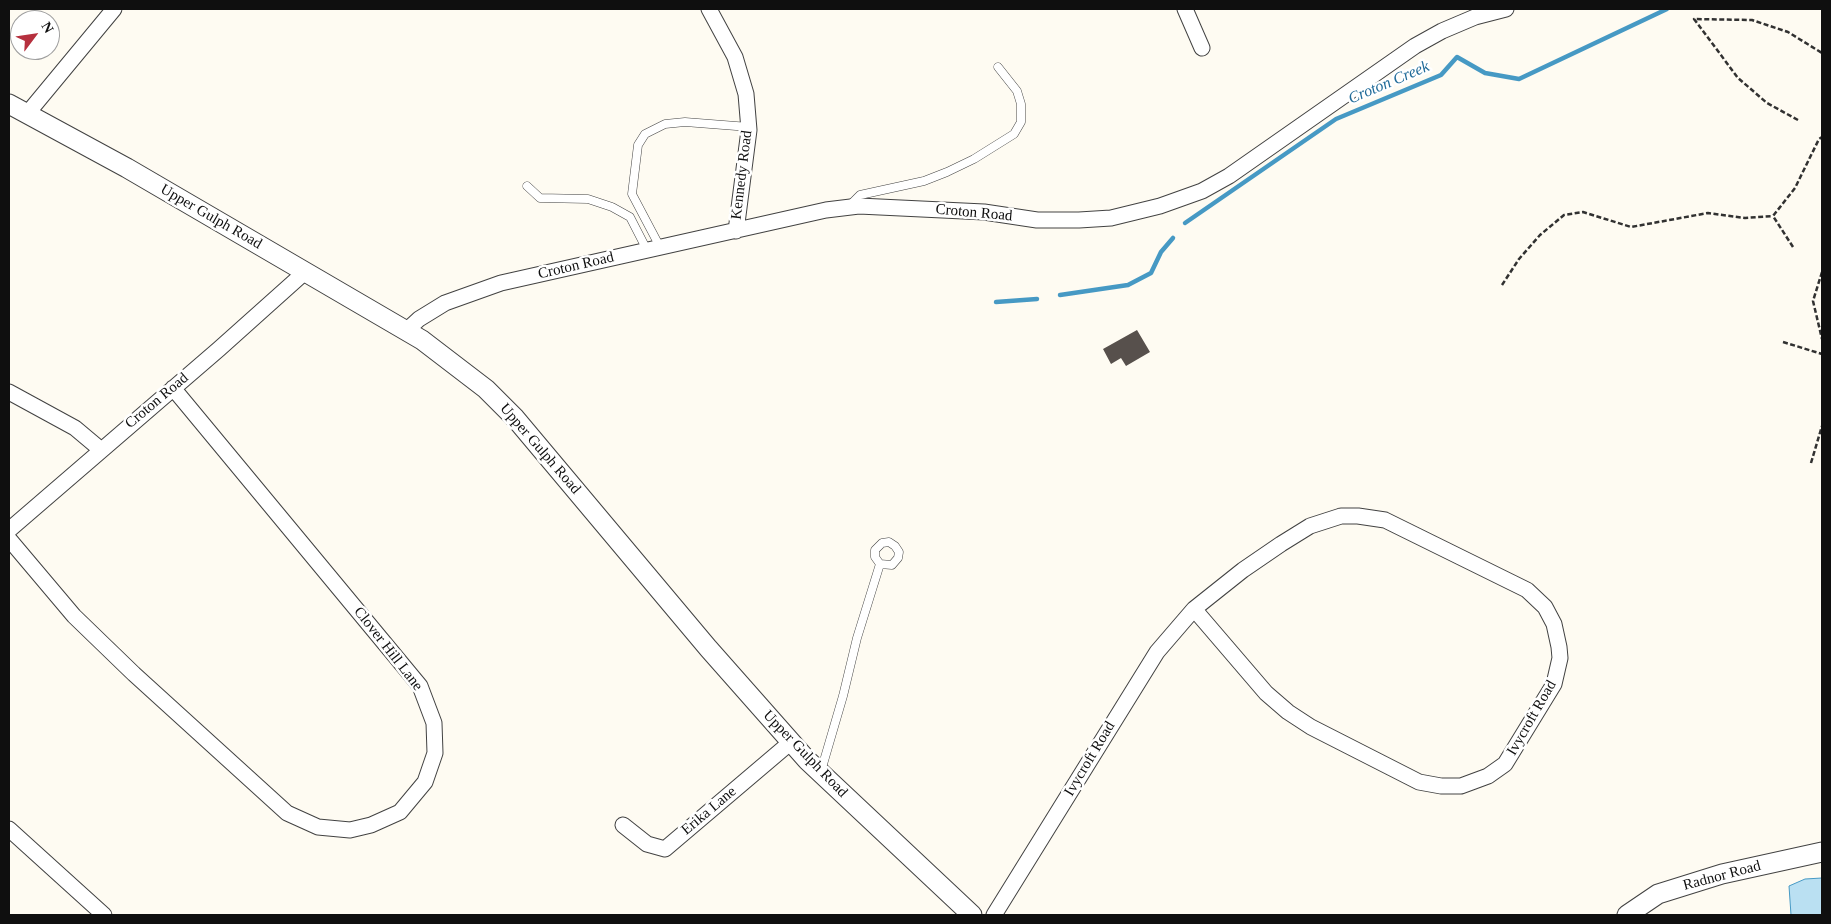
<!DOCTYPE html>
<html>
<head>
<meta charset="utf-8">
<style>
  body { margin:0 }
  #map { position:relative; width:1831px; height:924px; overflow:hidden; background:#fefbf2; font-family:"Times New Roman",serif }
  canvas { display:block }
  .frame { position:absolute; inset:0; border:10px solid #0f0f0f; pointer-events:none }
  .north { position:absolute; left:10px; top:10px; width:50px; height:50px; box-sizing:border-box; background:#fff; border:1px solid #9f9f9f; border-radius:50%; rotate:59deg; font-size:14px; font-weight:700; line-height:20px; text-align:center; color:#0f0f0f }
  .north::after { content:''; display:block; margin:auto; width:18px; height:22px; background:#b6303e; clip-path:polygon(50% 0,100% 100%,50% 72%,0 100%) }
</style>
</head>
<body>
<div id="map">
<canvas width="1831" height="924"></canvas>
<div class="frame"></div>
<div class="north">N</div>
</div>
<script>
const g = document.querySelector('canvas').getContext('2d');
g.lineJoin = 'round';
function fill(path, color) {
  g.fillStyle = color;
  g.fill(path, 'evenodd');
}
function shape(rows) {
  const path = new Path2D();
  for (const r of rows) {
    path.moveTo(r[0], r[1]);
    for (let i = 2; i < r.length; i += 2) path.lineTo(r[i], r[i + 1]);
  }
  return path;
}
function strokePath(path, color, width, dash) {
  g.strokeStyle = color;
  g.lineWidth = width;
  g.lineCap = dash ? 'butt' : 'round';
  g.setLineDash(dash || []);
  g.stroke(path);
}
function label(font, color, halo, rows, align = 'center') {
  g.font = font + ' "Times New Roman",serif';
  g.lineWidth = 5;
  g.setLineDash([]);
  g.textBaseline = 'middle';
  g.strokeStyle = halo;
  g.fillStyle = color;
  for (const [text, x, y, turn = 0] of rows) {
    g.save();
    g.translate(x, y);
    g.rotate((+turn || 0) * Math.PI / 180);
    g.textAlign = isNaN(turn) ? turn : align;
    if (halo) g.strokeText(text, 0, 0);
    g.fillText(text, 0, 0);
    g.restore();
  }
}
const water = shape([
  [1822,878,1822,915,1791,915,1789,886,1805,879,1822,878]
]);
const stream = shape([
  [1185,223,1336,119,1441,75,1457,57,1485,73,1519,79,1667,9],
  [1060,295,1128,285,1151,273,1161,252,1173,238],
  [996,302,1037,299]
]);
const building = shape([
  [1137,330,1150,352,1126,366,1121,358,1111,364,1103,349]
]);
const path = shape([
  [1798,120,1767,103,1738,78,1694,19,1752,20,1788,32,1822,53],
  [1793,247,1773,216,1795,188,1819,139,1822,137],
  [1822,272,1813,301,1822,339],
  [1502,285,1519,259,1540,235,1564,215,1583,212,1631,227,1708,213,1745,218,1773,216],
  [1783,342,1822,354],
  [1811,463,1822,426]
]);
const service = shape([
  [527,186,540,198,588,199,612,207,630,217,647,250],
  [850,205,860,195,924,181,947,172,974,159,1014,134,1021,122,1021,104,1017,91,998,67],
  [660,247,632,194,638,145,645,134,665,124,685,122,749,127],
  [821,771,843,696,857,638,880,564,875,557,875,550,882,543,889,542,895,546,899,552,898,558,892,565,880,564]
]);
const minor = shape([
  [709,9,735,57,746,94,749,130,736,231],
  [1185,9,1202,48],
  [27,114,114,9],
  [406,331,419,319,445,303,501,283,826,210,859,206,984,212,1037,220,1079,220,1111,218,1160,206,1202,191,1229,176,1415,46,1442,31,1475,17,1506,9],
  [9,392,75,428,100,449],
  [1341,516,1358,516,1385,520,1527,590,1545,607,1554,624,1559,647,1560,658,1554,684,1505,764,1488,776,1461,786,1441,786,1419,782,1311,727,1288,712,1266,693,1194,609,1243,570,1281,544,1310,526,1341,516],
  [9,530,219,349,305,272],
  [9,539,74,616,134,674,287,813,318,827,350,830,371,825,400,812,425,782,435,753,434,723,420,686,173,388],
  [623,825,647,844,665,849,791,742],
  [9,829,104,915],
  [994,915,1157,652,1194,609]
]);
const tertiary = shape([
  [9,104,127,168,422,340,486,389,515,418,708,648,807,760,972,915],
  [1627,915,1658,894,1722,874,1822,852]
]);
const streetNames = [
  ["Kennedy Road",742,175,-83],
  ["Croton Road",974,213,5],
  ["Upper Gulph Road",211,217,30],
  ["Croton Road",576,266,-13],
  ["Croton Road",157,401,-40],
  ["Upper Gulph Road",540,449,49],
  ["Clover Hill Lane",388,649,52],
  ["Ivycroft Road",1532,718,-60],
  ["Upper Gulph Road",805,754,46],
  ["Ivycroft Road",1090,759,-59],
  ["Erika Lane",709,811,-40],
  ["Radnor Road",1722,876,-15]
];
const waterNames = [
  ["Croton Creek",1389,83,-23]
];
fill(water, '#bae0f2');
strokePath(water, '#4699c4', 1);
strokePath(stream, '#4699c4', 4.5);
fill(building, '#57504c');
strokePath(service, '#424242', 9);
strokePath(minor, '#424242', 17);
strokePath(tertiary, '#424242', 21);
strokePath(path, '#313131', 2.5, [5, 2.5]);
strokePath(service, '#fff', 8);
strokePath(minor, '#fff', 15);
strokePath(tertiary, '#fff', 19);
label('15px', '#0f0f0f', '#fff', streetNames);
label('italic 16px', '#206b99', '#fff', waterNames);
</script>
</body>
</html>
